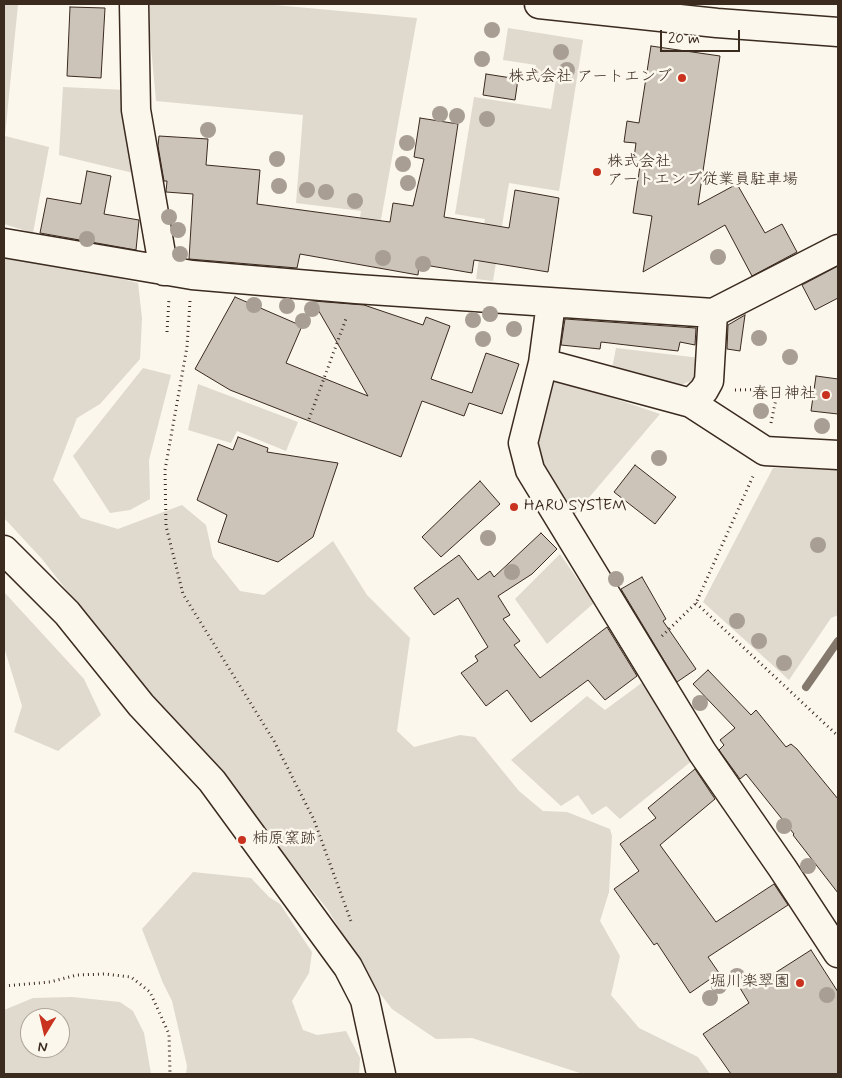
<!DOCTYPE html>
<html>
<head>
<meta charset="utf-8">
<style>
  body { margin:0 }
  #map { position:relative; width:842px; height:1078px; overflow:hidden; background:#fbf7ec; font-family:Mynerve,sans-serif }
  canvas { display:block }
  .frame { position:absolute; inset:0; border:5px solid #3b2a1e; pointer-events:none }
  .north { position:absolute; left:20px; top:1008px; width:50px; height:50px; box-sizing:border-box; background:#fbf7ec; border:1px solid #aea59a; border-radius:50%; rotate:189deg; font-size:14px; font-weight:700; line-height:20px; text-align:center; color:#3b2a1e }
  .north::after { content:''; display:block; margin:auto; width:18px; height:22px; background:#c8321e; clip-path:polygon(50% 0,100% 100%,50% 72%,0 100%) }
  .scale { position:absolute; left:660px; top:30px; width:80px; height:22px; box-sizing:border-box; border:2px solid #3b2a1e; border-top:0; padding-left:6px; font-size:15px; line-height:18px; white-space:nowrap; color:#3b2a1e; -webkit-text-stroke:4px #fbf7ec; paint-order:stroke }
</style>
</head>
<body>
<div id="map">
<canvas width="842" height="1078"></canvas>
<div class="frame"></div>
<div class="north">N</div>
<div class="scale">20 m</div>
</div>
<script>
const g = document.querySelector('canvas').getContext('2d');
g.lineJoin = 'round';
function fill(path, color) {
  g.fillStyle = color;
  g.fill(path, 'evenodd');
}
function shape(rows) {
  const path = new Path2D();
  for (const r of rows) {
    path.moveTo(r[0], r[1]);
    for (let i = 2; i < r.length; i += 2) path.lineTo(r[i], r[i + 1]);
  }
  return path;
}
function strokePath(path, color, width, dash) {
  g.strokeStyle = color;
  g.lineWidth = width;
  g.lineCap = dash ? 'butt' : 'round';
  g.setLineDash(dash || []);
  g.stroke(path);
}
function label(font, color, halo, rows, align = 'center') {
  g.font = font + ' Mynerve,"Klee One",sans-serif';
  g.lineWidth = 5;
  g.setLineDash([]);
  g.textBaseline = 'middle';
  g.strokeStyle = halo;
  g.fillStyle = color;
  for (const [text, x, y, turn = 0] of rows) {
    g.save();
    g.translate(x, y);
    g.rotate((+turn || 0) * Math.PI / 180);
    g.textAlign = isNaN(turn) ? turn : align;
    if (halo) g.strokeText(text, 0, 0);
    g.fillText(text, 0, 0);
    g.restore();
  }
}
const green = shape([
  [4,4,18,4,5,136,49,147,33,233,4,224],
  [147,4,264,4,417,18,376,247,356,243,361,211,296,203,303,115,156,101],
  [508,28,583,40,559,191,509,183,493,281,476,279,485,219,455,214,474,97,551,109,556,79,534,76,536,65,503,60],
  [63,87,126,90,133,173,59,155],
  [4,252,34,257,138,283,142,318,140,359,100,404,77,418,53,480,81,518,118,529,182,505,206,525,213,557,240,591,264,595,333,541,367,595,410,638,397,731,414,747,460,735,475,737,519,791,543,811,567,812,610,829,612,836,609,892,600,921,620,956,611,995,639,1028,698,1057,710,1074,583,1074,472,1038,436,1039,392,1009,372,983,328,910,249,811,172,724,42,559,4,518],
  [616,348,700,358,698,378,676,387,612,369],
  [143,368,171,375,149,460,150,499,130,510,110,513,73,456],
  [548,376,660,414,575,514,540,459,536,444],
  [198,384,298,422,286,451,237,431,231,443,188,430],
  [773,468,838,470,838,615,831,618,789,680,703,602],
  [560,554,594,603,547,644,515,599],
  [4,592,84,679,101,715,58,751,14,732,22,706,4,647],
  [643,682,693,760,620,819,606,806,592,815,578,795,561,806,511,760,587,696,605,710],
  [193,872,251,878,269,897,280,904,312,952,309,973,292,1001,303,1030,317,1035,346,1031,360,1058,359,1074,186,1074,187,1066,172,1001,163,983,142,929],
  [72,997,120,1002,133,1011,144,1033,151,1074,4,1074,4,1010,33,998],
  [30,1018,60,1018,60,1048,30,1048]
]);
const stream = shape([
  [806,687,838,641]
]);
const building = shape([
  [70,7,105,8,101,78,67,76,70,7],
  [651,46,720,56,698,205,737,184,765,233,782,224,797,252,752,276,725,225,643,272,652,216,633,213,640,166,633,165,636,143,624,142,627,121,639,123,651,46],
  [486,74,518,79,515,100,483,95,486,74],
  [420,118,458,124,444,217,509,228,515,190,559,198,548,272,474,260,472,273,419,264,418,275,300,254,297,268,189,259,193,194,166,192,167,181,164,181,158,146,159,136,208,139,206,165,260,170,257,204,390,222,393,203,413,206,424,159,414,157,420,118],
  [87,171,111,176,104,214,139,220,136,250,40,233,47,198,81,204,87,171],
  [838,266,838,298,815,310,802,285,838,266],
  [235,297,302,326,286,363,368,396,313,301,364,305,423,325,426,317,450,326,431,379,472,393,486,353,519,364,502,414,469,403,464,416,422,401,401,457,230,390,195,369,235,297],
  [745,315,740,351,727,349,728,325,745,315],
  [565,319,696,328,695,345,680,342,678,351,601,342,600,349,561,345,565,319],
  [816,376,838,379,838,414,811,411,816,376],
  [238,437,268,448,267,452,338,463,313,537,278,562,218,542,227,515,197,500,218,444,233,450,238,437],
  [635,465,676,497,655,524,614,492,635,465],
  [480,481,500,504,441,557,422,537,480,481],
  [541,533,557,549,532,574,498,596,510,615,503,619,520,641,514,645,540,678,607,627,637,676,605,700,588,680,531,722,507,690,486,706,461,673,478,661,475,656,488,647,458,598,434,615,414,588,459,555,478,580,490,571,494,577,541,533],
  [642,577,666,619,663,621,696,669,677,682,621,589,642,577],
  [708,670,751,715,756,710,786,747,791,744,797,749,838,799,838,893,793,835,794,834,746,774,740,779,719,750,724,745,720,740,735,728,693,684,708,670],
  [695,769,715,799,660,845,716,922,774,884,788,905,708,957,719,973,690,993,657,943,654,945,614,889,639,871,620,844,656,818,648,808,695,769],
  [811,950,838,992,838,1074,731,1074,703,1034,749,1003,740,988,761,975,764,980,811,950]
]);
const path = shape([
  [190,301,187,347,165,470,166,526,183,594,274,741,314,820,352,924],
  [167,332,169,298],
  [735,390,778,389,806,392],
  [309,419,347,316],
  [771,423,778,389],
  [696,603,838,736],
  [662,636,696,603,754,474],
  [4,986,50,982,77,975,105,974,131,977,150,992,169,1034,170,1074]
]);
const minor = shape([
  [134,4,136,110,164,271],
  [539,4,717,23,838,32],
  [4,243,192,275,356,289,713,313,838,249],
  [551,303,543,363,523,443,530,470,702,752,783,869,838,953],
  [543,363,691,403,765,451,838,455],
  [691,403,704,390,709,381,713,313],
  [4,550,67,613,141,705,212,781,348,967,365,1000,381,1074]
]);
const trees = [
  [492,30],
  [561,52],
  [482,59],
  [567,70],
  [440,114],
  [457,116],
  [487,119],
  [208,130],
  [407,143],
  [277,159],
  [403,164],
  [408,183],
  [279,186],
  [307,190],
  [326,192],
  [355,201],
  [169,217],
  [178,230],
  [87,239],
  [180,254],
  [718,257],
  [383,258],
  [423,264],
  [254,305],
  [287,306],
  [312,309],
  [490,314],
  [473,320],
  [303,321],
  [514,329],
  [759,338],
  [483,339],
  [790,357],
  [761,411],
  [822,426],
  [659,458],
  [488,538],
  [818,545],
  [512,572],
  [616,579],
  [737,621],
  [759,641],
  [784,663],
  [700,703],
  [784,826],
  [808,866],
  [737,976],
  [719,986],
  [827,995],
  [710,998]
];
const markers = [
  [682,78,5,"#c8321e"],
  [597,172,5,"#c8321e"],
  [826,395,5,"#c8321e"],
  [514,507,5,"#c8321e"],
  [242,840,5,"#c8321e"],
  [800,983,5,"#c8321e"]
];
const poiNames = [
  ["株式会社 アートエンブ",672,78],
  ["株式会社",607,163,"left"],
  ["アートエンブ従業員駐車場",607,181,"left"],
  ["春日神社",816,395],
  ["HARU SYSTEM",524,507,"left"],
  ["柿原窯跡",252,840,"left"],
  ["堀川楽翠園",790,983]
];
fill(green, '#dfd9ce');
strokePath(stream, '#85796d', 8);
fill(building, '#ccc4b9');
strokePath(building, '#3b2a1e', 1);
strokePath(minor, '#3b2a1e', 31);
strokePath(path, '#3b2a1e', 3, [1, 4]);
strokePath(minor, '#fbf7ec', 28);
g.fillStyle = '#a89e93';
for (const [x, y] of trees) {
  g.beginPath();
  g.arc(x, y, 8, 0, 2 * Math.PI);
  g.fill();
}
for (const [x, y, r, color] of markers) {
  const dot = new Path2D();
  dot.arc(x, y, r, 0, 2 * Math.PI);
  g.fillStyle = color;
  g.fill(dot);
  strokePath(dot, '#fbf7ec', 2);
}
label('16px', '#3b2a1e', '#fbf7ec', poiNames, 'right');
</script>
</body>
</html>
